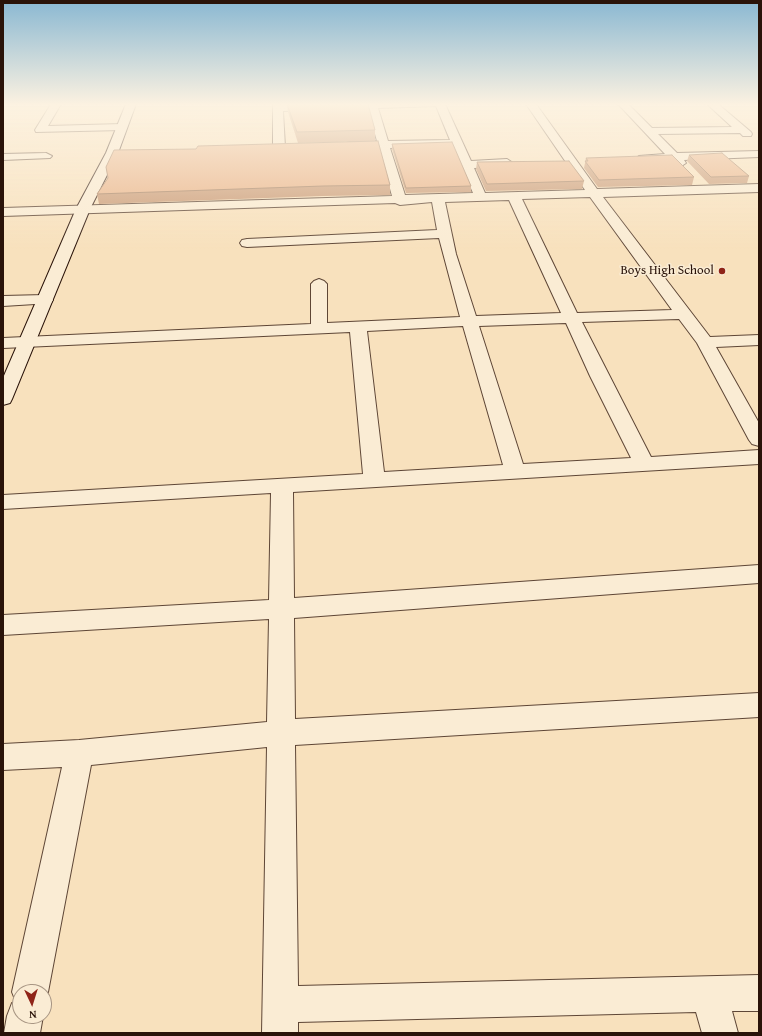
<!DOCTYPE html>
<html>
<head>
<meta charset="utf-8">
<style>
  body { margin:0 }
  #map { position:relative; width:762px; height:1036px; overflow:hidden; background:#f8e1bd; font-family:"Gentium Book Plus",serif }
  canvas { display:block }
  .frame { position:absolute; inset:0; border:4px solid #2a1309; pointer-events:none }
  .north { position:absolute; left:12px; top:984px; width:40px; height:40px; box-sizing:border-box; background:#faecd4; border:1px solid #a79583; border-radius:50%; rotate:176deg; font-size:11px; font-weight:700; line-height:16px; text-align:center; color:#2a1309 }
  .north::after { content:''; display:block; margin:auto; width:14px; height:18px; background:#8f2418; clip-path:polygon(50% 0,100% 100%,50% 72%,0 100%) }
</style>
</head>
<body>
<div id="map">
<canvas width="762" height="1036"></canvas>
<div class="frame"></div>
<div class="north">N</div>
</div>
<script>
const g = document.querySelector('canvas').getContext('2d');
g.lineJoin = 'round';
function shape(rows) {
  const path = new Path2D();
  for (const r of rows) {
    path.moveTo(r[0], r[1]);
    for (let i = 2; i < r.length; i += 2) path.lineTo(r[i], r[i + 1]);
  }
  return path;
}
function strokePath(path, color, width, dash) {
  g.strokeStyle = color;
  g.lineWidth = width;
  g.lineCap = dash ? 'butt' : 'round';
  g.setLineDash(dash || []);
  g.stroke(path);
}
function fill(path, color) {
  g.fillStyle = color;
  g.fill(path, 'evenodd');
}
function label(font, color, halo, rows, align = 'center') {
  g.font = font + ' "Gentium Book Plus",serif';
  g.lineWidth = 3;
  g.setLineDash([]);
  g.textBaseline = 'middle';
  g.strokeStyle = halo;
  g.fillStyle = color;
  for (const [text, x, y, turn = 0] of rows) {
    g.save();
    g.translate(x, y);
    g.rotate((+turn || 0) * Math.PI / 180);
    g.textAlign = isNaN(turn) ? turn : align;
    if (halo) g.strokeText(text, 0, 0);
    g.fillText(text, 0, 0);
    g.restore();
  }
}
const street = shape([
  [51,104,61,104,48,126,122,124,127,127,122,130,36,132,35,130,51,104],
  [273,104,445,104,471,161,507,159,513,163,507,167,474,168,485,193,585,190,526,104,536,104,597,189,759,184,759,192,603,197,710,337,759,335,759,345,716,347,759,423,759,446,752,444,749,440,697,343,679,319,582,322,651,457,759,450,759,464,293,492,294,598,759,565,759,583,294,618,295,719,759,693,759,717,295,745,298,986,759,975,759,1011,732,1011,738,1033,702,1033,696,1012,298,1022,298,1033,262,1033,267,747,91,765,48,992,44,1001,44,992,20,992,20,1016,43,1016,40,1033,4,1033,7,1016,12,1003,16,1002,12,992,62,767,3,770,3,744,79,740,267,722,269,619,3,635,3,615,269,600,271,493,3,509,3,495,363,474,350,332,3,348,3,338,311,324,311,284,314,281,319,279,324,281,327,284,327,323,460,317,439,238,247,247,242,246,240,243,242,240,247,239,437,230,432,202,400,205,395,203,3,216,3,208,392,196,379,148,349,148,343,145,349,142,377,141,368,109,283,111,285,147,279,150,273,147,273,104],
  [436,106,450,140,388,141,378,108,436,106],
  [453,146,473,193,405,195,390,148,453,146],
  [590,197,672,310,577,313,522,199,590,197],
  [509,200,561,313,476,316,456,254,445,202,509,200],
  [566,323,590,376,631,458,523,464,479,326,566,323],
  [463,326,503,465,384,472,367,331,463,326],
  [618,104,628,104,652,128,732,127,707,104,718,104,751,132,752,134,751,136,743,136,740,133,658,134,677,153,759,151,759,157,684,160,686,163,680,167,676,166,671,161,639,160,637,158,639,156,665,154,618,104],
  [46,153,52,156,50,158,3,160,3,154,46,153],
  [45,295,51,297,53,300,51,303,3,306,3,296,45,295]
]);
const secondary = shape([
  [126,104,136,104,118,153,90,209,12,399,10,403,3,405,3,378,76,209,106,153,126,104]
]);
const wall = shape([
  [287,104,368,104,375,130,375,141,298,143,288,112],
  [392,144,471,186,471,192,406,193,392,149],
  [196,149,390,185,390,195,323,196,99,204,97,194],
  [689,155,749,176,747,183,709,184,687,161],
  [586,158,694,177,692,185,598,187,584,168],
  [477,162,584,181,582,189,486,191,476,169]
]);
const building = shape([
  [287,104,368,104,375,130,297,132,287,104],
  [378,141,390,185,323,186,97,194,108,178,106,167,114,150,196,149,198,146,378,141],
  [452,142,471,186,406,188,392,144,452,142],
  [722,153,749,176,711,177,689,155,722,153],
  [672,155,694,177,599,180,585,161,588,161,586,158,672,155],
  [569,161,584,181,487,184,477,162,569,161]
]);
const markers = [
  [722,271,4,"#8f2418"]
];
const farPoinames = [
  ["Boys High School",714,271]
];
strokePath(street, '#5e4636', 2);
strokePath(secondary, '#2a1309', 2);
fill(street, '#faecd4');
fill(secondary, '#faecd4');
fill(wall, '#c89874');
fill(building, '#e8b187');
strokePath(building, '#a27c5e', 1);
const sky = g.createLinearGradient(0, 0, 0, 249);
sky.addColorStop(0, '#8ab8d2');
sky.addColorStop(0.42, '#fcf2e1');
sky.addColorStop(1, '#fcf2e100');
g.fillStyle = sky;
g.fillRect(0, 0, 762, 249);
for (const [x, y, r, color] of markers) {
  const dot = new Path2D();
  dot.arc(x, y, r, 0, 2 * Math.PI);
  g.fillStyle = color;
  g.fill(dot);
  strokePath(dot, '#faecd4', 1.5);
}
label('13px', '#2a1309', '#faecd4', farPoinames, 'right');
</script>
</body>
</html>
